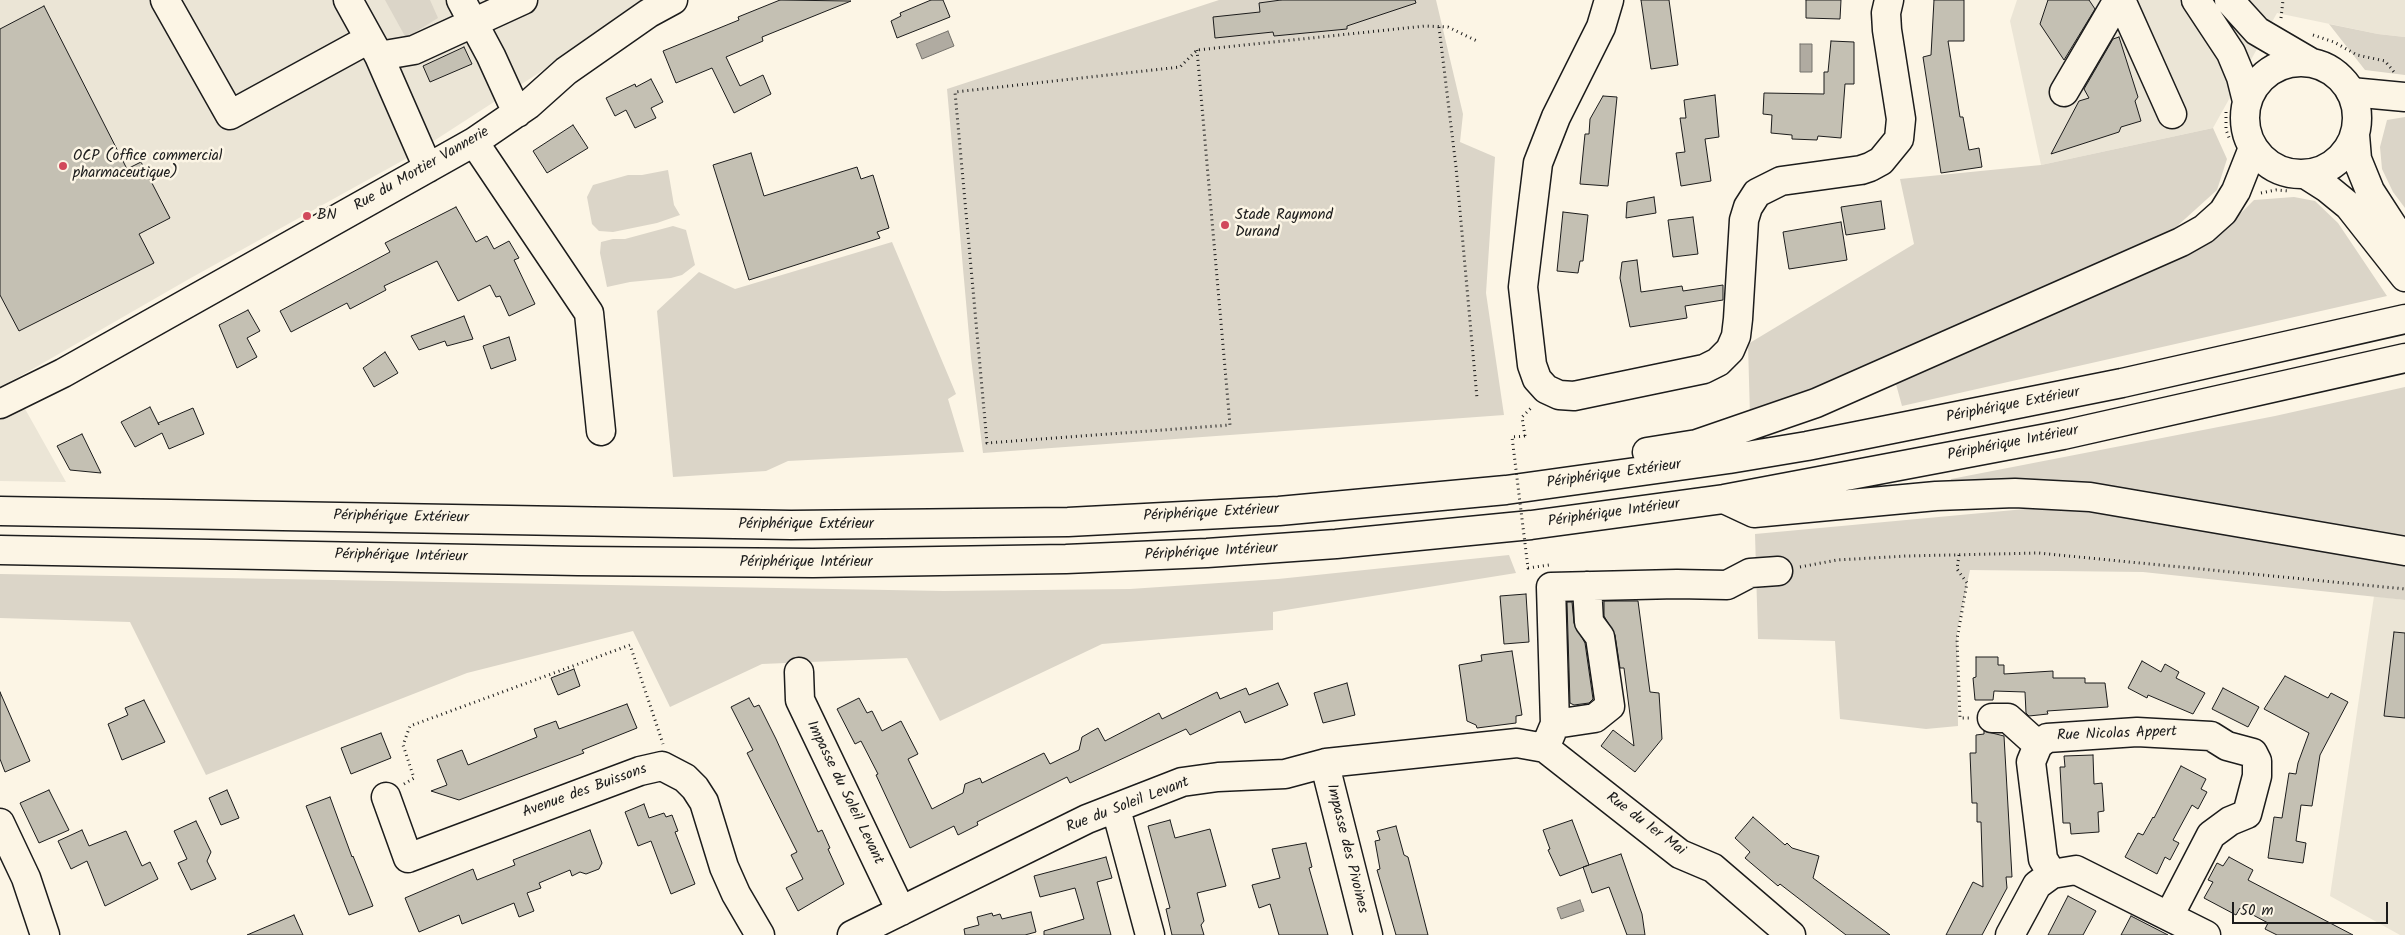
<!DOCTYPE html>
<html>
<head>
<meta charset="utf-8">
<style>
  body { margin:0 }
  #map { position:relative; width:2405px; height:935px; overflow:hidden; background:#fcf5e5; font-family:Kalam,sans-serif }
  canvas { display:block }
  .scale { position:absolute; left:2232px; top:902px; width:156px; height:22px; box-sizing:border-box; border:2px solid #1c1c1c; border-top:0; padding-left:6px; font-size:15px; line-height:18px; white-space:nowrap; color:#1c1c1c; -webkit-text-stroke:4px #fcf5e5; paint-order:stroke }
</style>
</head>
<body>
<div id="map">
<canvas width="2405" height="935"></canvas>
<div class="scale">50 m</div>
</div>
<script>
const g = document.querySelector('canvas').getContext('2d');
g.lineJoin = 'round';
function fill(path, color) {
  g.fillStyle = color;
  g.fill(path, 'evenodd');
}
function shape(rows) {
  const path = new Path2D();
  for (const r of rows) {
    if (r.length === 3) {
      path.moveTo(r[0] + r[2], r[1]);
      path.arc(r[0], r[1], r[2], 0, 2 * Math.PI);
      continue;
    }
    path.moveTo(r[0], r[1]);
    for (let i = 2; i < r.length; i += 2) path.lineTo(r[i], r[i + 1]);
  }
  return path;
}
function strokePath(path, color, width, dash) {
  g.strokeStyle = color;
  g.lineWidth = width;
  g.lineCap = dash ? 'butt' : 'round';
  g.setLineDash(dash || []);
  g.stroke(path);
}
function label(font, color, halo, rows, align = 'center') {
  g.font = font + ' Kalam,sans-serif';
  g.lineWidth = 5;
  g.setLineDash([]);
  g.textBaseline = 'middle';
  g.strokeStyle = halo;
  g.fillStyle = color;
  for (const [text, x, y, turn = 0] of rows) {
    g.save();
    g.translate(x, y);
    g.rotate((+turn || 0) * Math.PI / 180);
    g.textAlign = isNaN(turn) ? turn : align;
    if (halo) g.strokeText(text, 0, 0);
    g.fillText(text, 0, 0);
    g.restore();
  }
}
const built = shape([
  [0,0,646,0,619,21,409,157,189,279,10,382,66,482,0,481],
  [2017,0,2405,0,2405,37,2378,34,2277,13,2213,128,2041,165,2010,21],
  [2374,596,2405,600,2405,935,2400,935,2330,896]
]);
const green = shape([
  [385,0,430,0,438,18,406,38],
  [1219,0,1436,0,1463,114,1460,142,1495,157,1486,293,1504,415,983,453,971,358,947,89],
  [2329,24,2378,34,2405,37,2405,75,2365,70],
  [2405,117,2405,208,2393,192,2382,169,2380,147,2387,120],
  [2213,128,2227,159,2217,190,2175,228,2144,245,2153,268,2214,240,2254,200,2294,197,2315,201,2338,223,2387,296,1902,406,1888,355,1750,417,1748,344,1914,244,1900,179,2041,165],
  [668,170,674,205,680,215,657,223,613,232,599,231,592,224,587,197,593,185,628,175,642,175],
  [673,226,686,230,695,265,682,275,671,278,630,282,607,287,600,253,601,242,613,239,625,239],
  [892,242,956,394,948,399,964,452,788,461,766,471,673,477,657,311,699,272,735,289],
  [2405,387,2405,600,2143,572,1970,570,1957,631,1958,726,1926,729,1840,719,1835,641,1758,639,1755,534,2025,509,2027,481,1951,485,1951,479,2275,416],
  [1509,555,1516,573,1273,612,1273,630,1102,644,940,721,907,658,762,664,670,707,633,631,467,673,206,775,130,622,0,618,0,574,944,591,1130,589,1278,579]
]);
const water = shape([
  [948,31,954,46,922,59,916,44,948,31],
  [1800,44,1812,44,1812,72,1800,72,1800,44],
  [1580,900,1584,911,1561,919,1557,908,1580,900]
]);
const building = shape([
  [780,0,851,1,762,37,763,41,726,57,740,86,763,75,771,94,734,113,712,68,676,83,663,51,739,20,738,17,780,0],
  [931,0,943,0,950,17,897,38,891,21,901,16,900,13,931,0],
  [1281,0,1415,0,1416,3,1347,26,1347,29,1274,36,1273,32,1215,38,1213,17,1260,12,1259,3,1281,0],
  [1641,0,1669,0,1678,65,1651,69,1641,0],
  [1806,0,1841,0,1840,19,1806,18,1806,0],
  [1934,0,1964,0,1964,41,1948,41,1960,117,1963,117,1969,150,1979,148,1982,167,1941,173,1923,57,1931,55,1934,0],
  [2048,0,2089,0,2095,9,2064,60,2040,24,2048,0],
  [44,6,127,169,141,162,170,218,139,234,154,263,19,331,0,295,0,29,44,6],
  [2119,37,2138,97,2135,101,2141,121,2121,127,2119,132,2051,154,2079,101,2089,98,2084,89,2113,39,2119,37],
  [1831,41,1854,42,1854,84,1845,84,1841,138,1818,136,1817,140,1792,139,1792,135,1771,133,1772,115,1763,114,1764,93,1824,94,1824,72,1828,72,1831,41],
  [464,47,472,64,430,82,423,66,464,47],
  [651,79,663,102,651,108,656,118,635,128,626,110,615,116,606,98,635,84,636,87,651,79],
  [1715,95,1719,137,1705,139,1711,181,1681,186,1676,153,1685,152,1680,118,1686,118,1684,100,1715,95],
  [1603,96,1617,97,1608,186,1580,184,1585,134,1589,134,1590,119,1603,96],
  [573,125,588,148,547,173,533,151,573,125],
  [751,153,764,196,857,167,861,179,873,175,889,228,877,232,880,238,749,280,713,165,751,153],
  [1654,197,1656,213,1626,218,1627,202,1654,197],
  [1881,201,1885,229,1846,235,1841,207,1881,201],
  [456,207,476,242,487,236,494,249,509,241,519,258,514,260,535,304,509,316,500,296,496,297,490,285,458,301,437,261,384,286,386,290,350,309,347,303,291,332,280,311,390,252,385,243,456,207],
  [1563,212,1588,215,1583,261,1580,261,1578,273,1557,271,1563,212],
  [1693,217,1698,254,1673,257,1668,220,1693,217],
  [1841,222,1847,260,1789,269,1783,232,1841,222],
  [1637,260,1641,292,1682,286,1683,291,1723,285,1723,300,1685,306,1687,318,1630,327,1620,278,1622,262,1637,260],
  [248,310,260,331,247,338,257,357,237,368,219,325,248,310],
  [464,316,473,339,447,346,445,341,419,350,411,336,464,316],
  [509,337,516,360,491,369,483,346,509,337],
  [385,352,398,373,374,387,363,368,385,352],
  [150,407,159,425,158,423,193,408,204,434,169,449,162,433,135,447,121,422,150,407],
  [82,434,101,473,70,470,57,446,82,434],
  [1526,594,1529,642,1504,644,1500,596,1526,594],
  [1604,601,1638,601,1650,692,1659,693,1662,739,1635,772,1601,746,1613,730,1634,746,1624,668,1620,668,1615,635,1604,616,1604,601],
  [1567,602,1572,602,1574,623,1585,643,1593,699,1589,703,1574,705,1570,703,1567,602],
  [2394,632,2405,633,2405,718,2384,716,2394,632],
  [1512,651,1522,715,1516,716,1516,723,1477,728,1476,725,1467,721,1459,665,1482,661,1481,655,1512,651],
  [1976,657,1998,657,1998,665,2004,665,2004,674,2053,671,2053,678,2085,678,2085,683,2105,683,2108,707,2047,711,2048,714,2029,716,2026,713,2025,692,1994,691,1993,700,1975,700,1973,678,1976,677,1976,657],
  [2142,661,2161,672,2165,664,2179,672,2176,678,2205,693,2193,714,2148,695,2147,698,2128,688,2142,661],
  [574,669,580,686,558,695,551,678,574,669],
  [2285,676,2328,698,2331,693,2348,702,2320,755,2312,806,2301,805,2296,841,2306,843,2303,863,2268,858,2274,817,2282,818,2289,773,2296,774,2298,763,2309,733,2264,709,2285,676],
  [1278,683,1288,705,1245,723,1240,711,1190,735,1186,729,1070,783,1067,777,977,822,978,825,958,835,954,826,910,848,876,775,878,774,861,741,855,744,837,709,859,698,867,713,872,711,882,731,901,721,918,754,908,759,932,809,963,793,965,784,980,778,982,783,1044,753,1050,764,1079,750,1082,737,1098,728,1105,741,1159,713,1162,719,1217,692,1220,699,1246,688,1249,695,1278,683],
  [1347,683,1355,715,1323,723,1314,693,1347,683],
  [2223,688,2259,707,2248,727,2212,709,2223,688],
  [0,692,30,761,5,772,0,759,0,692],
  [749,698,754,707,759,705,776,739,818,832,822,830,830,848,828,849,844,884,798,911,786,888,803,879,791,855,797,852,747,753,753,750,731,707,749,698],
  [144,700,165,742,122,760,108,724,128,715,125,708,144,700],
  [627,704,637,728,582,750,584,753,459,800,431,791,447,785,437,760,462,750,468,765,537,737,534,729,556,721,559,729,627,704],
  [1984,731,2004,736,2012,877,2006,877,2007,888,1982,935,1946,935,1973,882,1983,887,1981,822,1977,822,1977,803,1972,803,1970,753,1976,753,1976,735,1984,734,1984,731],
  [381,733,391,758,351,774,341,748,381,733],
  [2093,755,2094,784,2102,783,2104,811,2098,812,2099,832,2071,834,2070,823,2063,823,2060,767,2065,767,2064,756,2093,755],
  [2181,766,2206,779,2201,789,2207,792,2198,809,2192,805,2173,840,2179,843,2170,860,2165,857,2157,874,2125,857,2138,833,2143,835,2153,817,2154,818,2181,766],
  [49,790,69,830,39,843,20,803,49,790],
  [227,790,239,818,221,825,209,798,227,790],
  [330,797,352,857,353,856,373,906,349,915,306,806,330,797],
  [644,804,649,818,664,813,666,817,672,815,678,831,675,832,695,884,671,894,651,841,638,846,625,812,644,804],
  [1753,817,1785,845,1787,843,1792,848,1819,856,1813,878,1890,935,1846,935,1780,884,1778,886,1745,858,1750,852,1735,838,1753,817],
  [1170,820,1175,838,1210,829,1226,886,1197,893,1204,921,1201,925,1204,935,1172,935,1166,909,1170,908,1148,826,1170,820],
  [1572,820,1589,865,1560,876,1548,850,1550,849,1543,830,1572,820],
  [196,821,211,852,207,861,216,879,191,890,178,863,187,859,174,831,196,821],
  [1396,826,1404,855,1408,857,1428,935,1396,935,1377,870,1380,869,1375,841,1380,840,1377,831,1396,826],
  [82,830,89,846,126,831,142,866,150,862,158,879,105,906,87,861,71,869,58,841,82,830],
  [590,830,602,863,599,869,586,874,580,872,572,876,570,870,539,883,541,888,527,893,534,911,519,917,514,903,462,924,459,915,419,932,405,898,473,869,477,880,515,865,513,860,590,830],
  [1306,843,1312,867,1309,868,1328,935,1279,935,1270,904,1259,908,1252,885,1280,878,1272,849,1306,843],
  [1621,854,1642,914,1645,935,1627,935,1609,887,1592,893,1583,867,1621,854],
  [1106,857,1112,878,1097,882,1111,935,1044,935,1044,931,1084,919,1075,888,1040,897,1034,876,1106,857],
  [2229,857,2253,870,2248,880,2353,935,2277,935,2265,929,2268,923,2240,908,2236,915,2204,898,2213,882,2208,880,2217,863,2223,866,2229,857],
  [2068,896,2096,911,2083,935,2048,935,2068,896],
  [1031,912,1036,932,1025,935,965,935,964,929,979,925,977,917,992,913,993,916,1000,914,1002,919,1031,912],
  [294,915,303,935,247,935,294,915],
  [2131,916,2168,935,2121,935,2131,916]
]);
const path = shape([
  [2281,18,2283,0],
  [1439,27,1456,167,1477,398],
  [2313,35,2334,42,2357,55,2385,61,2394,72],
  [1197,50,1230,425,987,443,955,92,1180,67,1197,50,1425,26,1448,27,1479,42],
  [2226,112,2226,130,2230,140],
  [2261,193,2276,190,2289,191],
  [1525,436,1522,417,1532,407],
  [1959,555,1957,569,1967,583,1957,639,1960,718,1969,718],
  [1800,567,1837,560,1906,556,2038,553,2405,589],
  [404,784,414,778,403,745,410,726,630,645,663,744]
]);
const minor = shape([
  [165,0,230,115,369,39],
  [348,0,379,56,428,168],
  [461,0,491,56,517,113],
  [1609,0,1601,27,1556,117,1538,163,1532,212,1523,287,1532,365,1537,379,1546,389,1559,395,1574,396,1704,369,1718,362,1730,350,1736,336,1738,319,1744,220,1748,207,1757,193,1781,181,1861,170,1870,167,1881,161,1899,139,1901,119,1887,30,1886,13,1889,0],
  [2121,0,2172,114],
  [379,56,414,50,523,0],
  [2064,92,2118,0],
  [474,142,589,313,601,431],
  [0,404,63,373,474,142,528,105,566,71,649,13,673,0],
  [1778,571,1750,573,1727,585,1677,584,1551,587,1555,724,1545,748,1680,854,1713,868,1791,935],
  [799,672,800,700,901,911],
  [1992,718,2008,718,2038,745],
  [1555,724,1595,718,1610,706,1600,637,1589,622,1587,586],
  [1326,763,1327,773,1368,935],
  [386,797,408,858,640,771,662,766,685,778,695,788,704,802,724,867,736,894,760,935],
  [1116,809,1150,935],
  [0,823,26,878,45,935],
  [2052,874,2043,859,2031,762,2038,745,2047,738,2137,732,2211,736,2227,746,2253,753,2257,761,2257,776,2247,814,2230,821,2211,835,2169,916],
  [852,935,1087,819,1182,782,1218,777,1285,774,1326,763,1517,743,1545,748],
  [2010,935,2037,885,2052,874,2076,870,2206,935]
]);
const major = shape([
  [2196,0,2231,53,2241,77,2247,101],
  [2229,0,2257,31,2310,62],
  [2301,118,56],
  [2355,135,2357,159,2370,191,2405,245],
  [2305,174,2327,188,2349,206,2405,277]
]);
const highway = shape([
  [2351,92,2405,97],
  [1647,452,1697,444,1816,403,2181,242,2204,229,2223,212,2236,191,2253,148],
  [1724,499,1754,513,1936,496,2015,493,2090,497,2405,551],
  [0,511,791,525,1068,522,1279,511,1506,490,1729,459,1807,446,2122,383,2405,319],
  [0,550,578,561,813,563,1066,559,1207,553,1336,544,1531,525,1724,499,2063,435,2405,358]
]);
const pathBridge = shape([
  [1525,436,1512,437,1528,568,1549,565]
]);
const markers = [
  [63,166,5,"#d1495b"],
  [307,216,5,"#d1495b"],
  [1225,225,5,"#d1495b"]
];
const poiNames = [
  ["OCP (office commercial",73,157],
  ["pharmaceutique)",73,174],
  ["BN",317,216],
  ["Stade Raymond",1235,216],
  ["Durand",1235,233]
];
const streetNames = [
  ["Rue du Mortier Vannerie",422,170,-30],
  ["Périphérique Extérieur",2013,406,-11],
  ["Périphérique Intérieur",2013,444,-11],
  ["Périphérique Extérieur",1614,475,-8],
  ["Périphérique Extérieur",1211,514,-3],
  ["Périphérique Intérieur",1614,514,-8],
  ["Périphérique Extérieur",401,518,1],
  ["Périphérique Extérieur",806,525],
  ["Périphérique Intérieur",1211,553,-3],
  ["Périphérique Intérieur",401,557,1],
  ["Périphérique Intérieur",806,563],
  ["Rue Nicolas Appert",2117,735,-2],
  ["Avenue des Buissons",585,792,-20],
  ["Impasse du Soleil Levant",844,793,64],
  ["Rue du Soleil Levant",1128,806,-21],
  ["Rue du 1er Mai",1645,825,37],
  ["Impasse des Pivoines",1346,849,76]
];
fill(built, '#ebe5d6');
fill(green, '#dbd5c8');
fill(water, '#b0aba1');
strokePath(water, '#75726c', 1);
fill(building, '#c4c0b3');
strokePath(building, '#1c1c1c', 1);
strokePath(minor, '#1c1c1c', 31);
strokePath(major, '#1c1c1c', 31);
strokePath(highway, '#1c1c1c', 31);
strokePath(path, '#1c1c1c', 3, [1, 4]);
strokePath(minor, '#fcf5e5', 28);
strokePath(major, '#fcf5e5', 28);
strokePath(highway, '#fcf5e5', 28);
strokePath(pathBridge, '#1c1c1c', 3, [1, 4]);
for (const [x, y, r, color] of markers) {
  const dot = new Path2D();
  dot.arc(x, y, r, 0, 2 * Math.PI);
  g.fillStyle = color;
  g.fill(dot);
  strokePath(dot, '#fcf5e5', 2);
}
label('15px', '#1c1c1c', '#fcf5e5', poiNames, 'left');
label('15px', '#1c1c1c', '#fcf5e5', streetNames);
</script>
</body>
</html>
